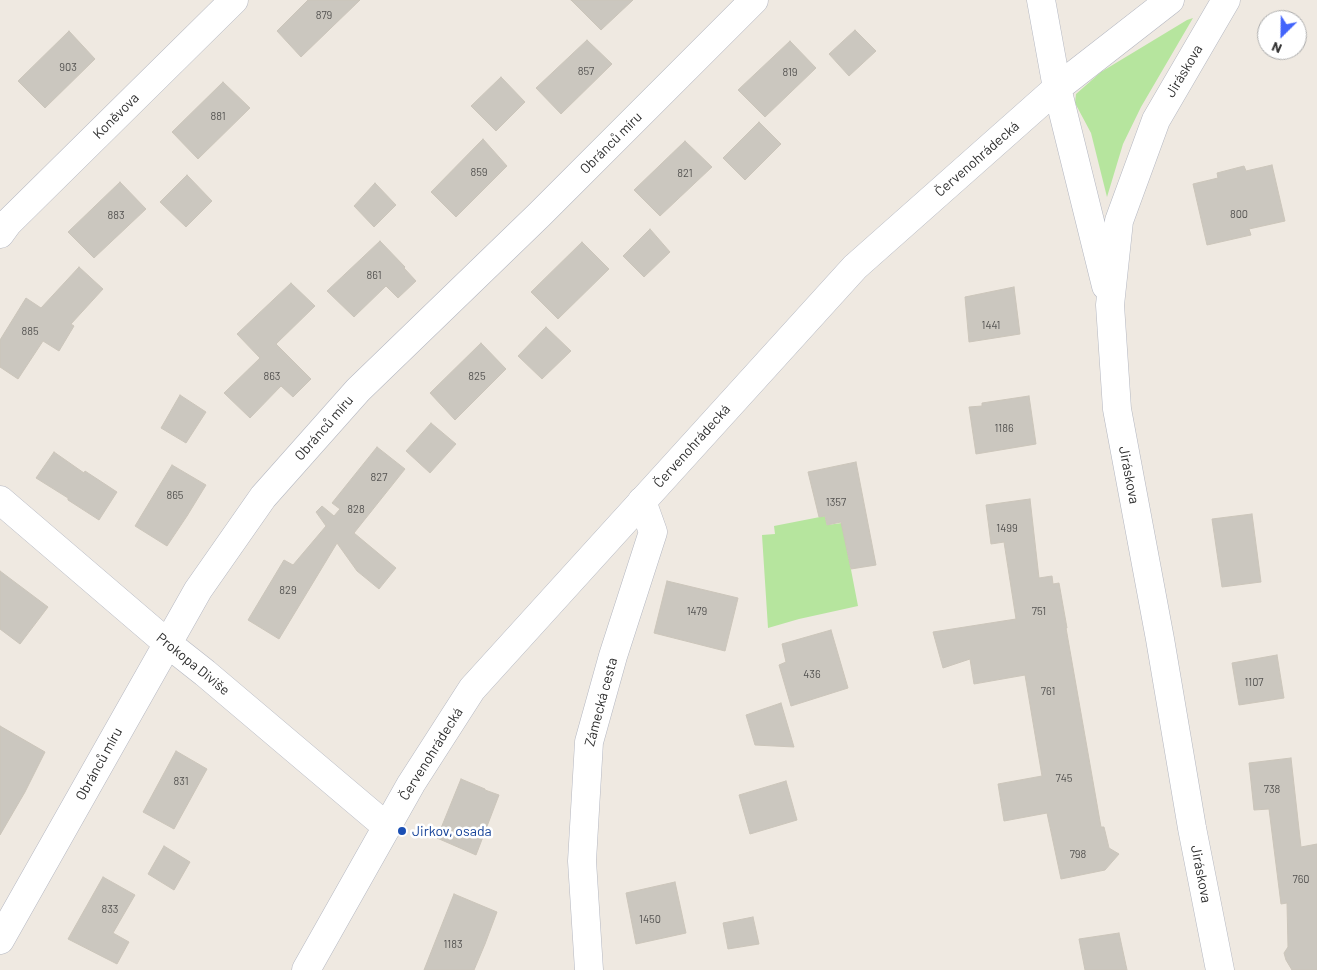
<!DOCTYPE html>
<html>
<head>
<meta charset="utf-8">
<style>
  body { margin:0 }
  #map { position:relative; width:1317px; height:970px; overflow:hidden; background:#efe9e1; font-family:Barlow,sans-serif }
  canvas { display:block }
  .north { position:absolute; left:1257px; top:10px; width:50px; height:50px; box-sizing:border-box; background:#fff; border:1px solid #ababab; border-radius:50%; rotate:203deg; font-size:14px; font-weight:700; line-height:20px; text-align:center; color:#2e2e2e }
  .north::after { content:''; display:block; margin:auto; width:18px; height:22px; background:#4264fb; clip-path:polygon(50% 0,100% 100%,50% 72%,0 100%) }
</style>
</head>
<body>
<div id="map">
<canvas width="1317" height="970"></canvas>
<div class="north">N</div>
</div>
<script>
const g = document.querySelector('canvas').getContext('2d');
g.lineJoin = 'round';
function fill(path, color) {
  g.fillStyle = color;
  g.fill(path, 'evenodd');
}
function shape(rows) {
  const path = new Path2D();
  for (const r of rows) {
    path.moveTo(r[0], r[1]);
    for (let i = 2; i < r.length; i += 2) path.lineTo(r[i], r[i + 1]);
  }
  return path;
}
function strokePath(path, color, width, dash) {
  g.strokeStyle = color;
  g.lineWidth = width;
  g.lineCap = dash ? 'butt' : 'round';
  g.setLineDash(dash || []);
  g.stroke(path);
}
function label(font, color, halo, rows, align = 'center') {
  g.font = font + ' Barlow,sans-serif';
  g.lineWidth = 5;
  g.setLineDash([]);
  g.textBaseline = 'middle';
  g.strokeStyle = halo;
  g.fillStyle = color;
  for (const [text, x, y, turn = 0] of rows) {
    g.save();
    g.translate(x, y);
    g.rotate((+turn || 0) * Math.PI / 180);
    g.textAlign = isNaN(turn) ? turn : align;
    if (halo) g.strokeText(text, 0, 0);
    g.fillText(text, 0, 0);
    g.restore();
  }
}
const green = shape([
  [1193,18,1141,107,1123,144,1107,197,1091,133,1075,103,1076,94,1101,72,1187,20],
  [825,516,827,525,842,523,858,606,799,619,768,628,762,535,775,534,774,526]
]);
const building = shape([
  [308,0,360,0,301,57,277,31,308,0],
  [571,0,633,0,601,30,571,0],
  [855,30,876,51,849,76,829,54,855,30],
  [69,31,95,59,45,108,18,81,69,31],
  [587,40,612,64,561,114,536,88,587,40],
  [790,41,816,68,765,117,738,90,790,41],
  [501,77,525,102,496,131,471,106,501,77],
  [223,82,250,108,198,159,172,132,223,82],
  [759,122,781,144,745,180,723,158,759,122],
  [483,139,507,166,456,217,431,192,483,139],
  [685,141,712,167,660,216,634,190,685,141],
  [1272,165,1285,221,1249,229,1251,235,1207,245,1193,184,1218,178,1217,173,1244,166,1246,171,1272,165],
  [187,175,212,201,186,227,160,202,187,175],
  [120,182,146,209,94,258,68,232,120,182],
  [375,183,396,205,374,227,354,206,375,183],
  [650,229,670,252,644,277,623,256,650,229],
  [380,241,405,267,404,268,416,281,398,298,386,286,354,317,327,291,380,241],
  [582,242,609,269,558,319,531,292,582,242],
  [79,267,103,289,71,324,74,326,59,351,43,341,18,379,0,367,0,340,26,298,41,308,79,267],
  [291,283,315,306,276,344,311,379,293,397,281,386,250,418,224,393,260,358,237,334,291,283],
  [1014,287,1020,334,969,342,965,297,1014,287],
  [546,327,571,351,542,379,518,356,546,327],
  [481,343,506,369,455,420,430,393,481,343],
  [180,395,206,412,186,443,161,428,180,395],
  [1029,396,1036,444,976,454,969,407,982,406,982,403,1029,396],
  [431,423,456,444,430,473,406,451,431,423],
  [377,447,405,469,354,533,396,568,379,589,357,571,337,543,279,639,248,620,284,560,293,565,326,526,316,512,322,506,334,516,340,509,332,503,377,447],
  [54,452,84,473,85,471,117,492,99,520,68,500,68,498,36,478,54,452],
  [856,462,876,565,851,569,841,522,827,525,825,516,819,517,808,472,856,462],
  [172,465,206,485,187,516,167,546,135,526,172,465],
  [1030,499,1039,578,1052,576,1053,584,1059,583,1067,628,1066,628,1101,827,1104,827,1109,848,1119,854,1105,870,1061,879,1047,813,1004,821,998,784,1042,776,1025,675,974,684,970,659,943,668,933,632,1016,619,1004,542,991,544,986,505,1030,499],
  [1252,514,1261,582,1222,587,1212,519,1252,514],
  [0,571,48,607,20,644,0,629,0,571],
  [667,581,738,598,725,651,654,633,667,581],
  [831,630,848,688,791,706,779,665,786,662,782,644,831,630],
  [1277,655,1284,698,1239,705,1232,663,1277,655],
  [781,703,794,747,755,745,746,715,781,703],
  [0,726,45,752,25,792,0,835,0,726],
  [176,751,207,769,174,829,143,812,176,751],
  [1291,758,1301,847,1317,844,1317,970,1292,970,1286,960,1284,953,1288,947,1287,903,1281,904,1269,809,1254,810,1249,763,1291,758],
  [461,779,485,789,485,790,499,795,476,855,437,838,461,779],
  [786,781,797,820,750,834,739,795,786,781],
  [164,846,190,862,174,890,148,874,164,846],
  [103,877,135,895,113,933,129,942,117,964,68,939,103,877],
  [675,882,686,933,636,944,626,893,675,882],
  [454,894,497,912,485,944,474,970,424,970,454,894],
  [753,917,759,944,728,949,723,923,753,917],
  [1119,933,1127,970,1085,970,1079,939,1119,933]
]);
const street = shape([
  [1041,0,1057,88],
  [0,234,8,223,234,0],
  [0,500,167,643,205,673,387,827],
  [0,940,198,590,263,497,358,390,539,215,754,0],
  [589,970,582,861,589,742,613,656,653,532,642,501]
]);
const secondary = shape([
  [1057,88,1106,286],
  [306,970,411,784,472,689,855,267,1057,88,1170,0],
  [1220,970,1192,828,1160,639,1117,409,1110,305,1119,221,1156,120,1226,0]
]);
const markers = [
  [402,831,5,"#1a4fb4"]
];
const numberNames = [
  ["879",324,15],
  ["903",68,67],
  ["857",586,71],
  ["819",790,72],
  ["881",218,116],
  ["859",479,172],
  ["821",685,173],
  ["800",1239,214],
  ["883",116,215],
  ["861",374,275],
  ["1441",991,325],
  ["885",30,331],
  ["863",272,376],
  ["825",477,376],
  ["1186",1004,428],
  ["827",379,477],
  ["865",175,495],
  ["1357",836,502],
  ["828",356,509],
  ["1499",1007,528],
  ["829",288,590],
  ["1479",697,611],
  ["751",1039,611],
  ["436",812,674],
  ["1107",1254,682],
  ["761",1048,691],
  ["745",1064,778],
  ["831",181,781],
  ["738",1272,789],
  ["798",1078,854],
  ["760",1301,879],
  ["833",110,909],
  ["1450",650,919],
  ["1183",453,944]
];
const streetNames = [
  ["Jiráskova",1184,71,-59],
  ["Koněvova",116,116,-45],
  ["Obránců míru",611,143,-45],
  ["Červenohrádecká",977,159,-41],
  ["Obránců míru",324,428,-49],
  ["Červenohrádecká",692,446,-48],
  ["Jiráskova",1129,475,79],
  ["Prokopa Diviše",193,664,39],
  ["Zámecká cesta",601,702,-75],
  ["Červenohrádecká",431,754,-58],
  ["Obránců míru",99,764,-61],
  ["Jiráskova",1201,874,79]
];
const transitNames = [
  ["Jirkov, osada",412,831]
];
fill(green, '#b6e59e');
fill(building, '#cbc7bf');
strokePath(building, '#cbc5ba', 1);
strokePath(street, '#b4b7c1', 29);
strokePath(secondary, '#b4b7c1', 29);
strokePath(street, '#fff', 28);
strokePath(secondary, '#fff', 28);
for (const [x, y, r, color] of markers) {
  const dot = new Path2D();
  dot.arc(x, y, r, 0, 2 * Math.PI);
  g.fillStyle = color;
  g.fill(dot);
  strokePath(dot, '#fff', 2);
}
label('11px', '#555452', null, numberNames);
label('14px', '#2e2e2e', '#fff', streetNames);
label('14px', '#164399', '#fff', transitNames, 'left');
</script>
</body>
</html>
